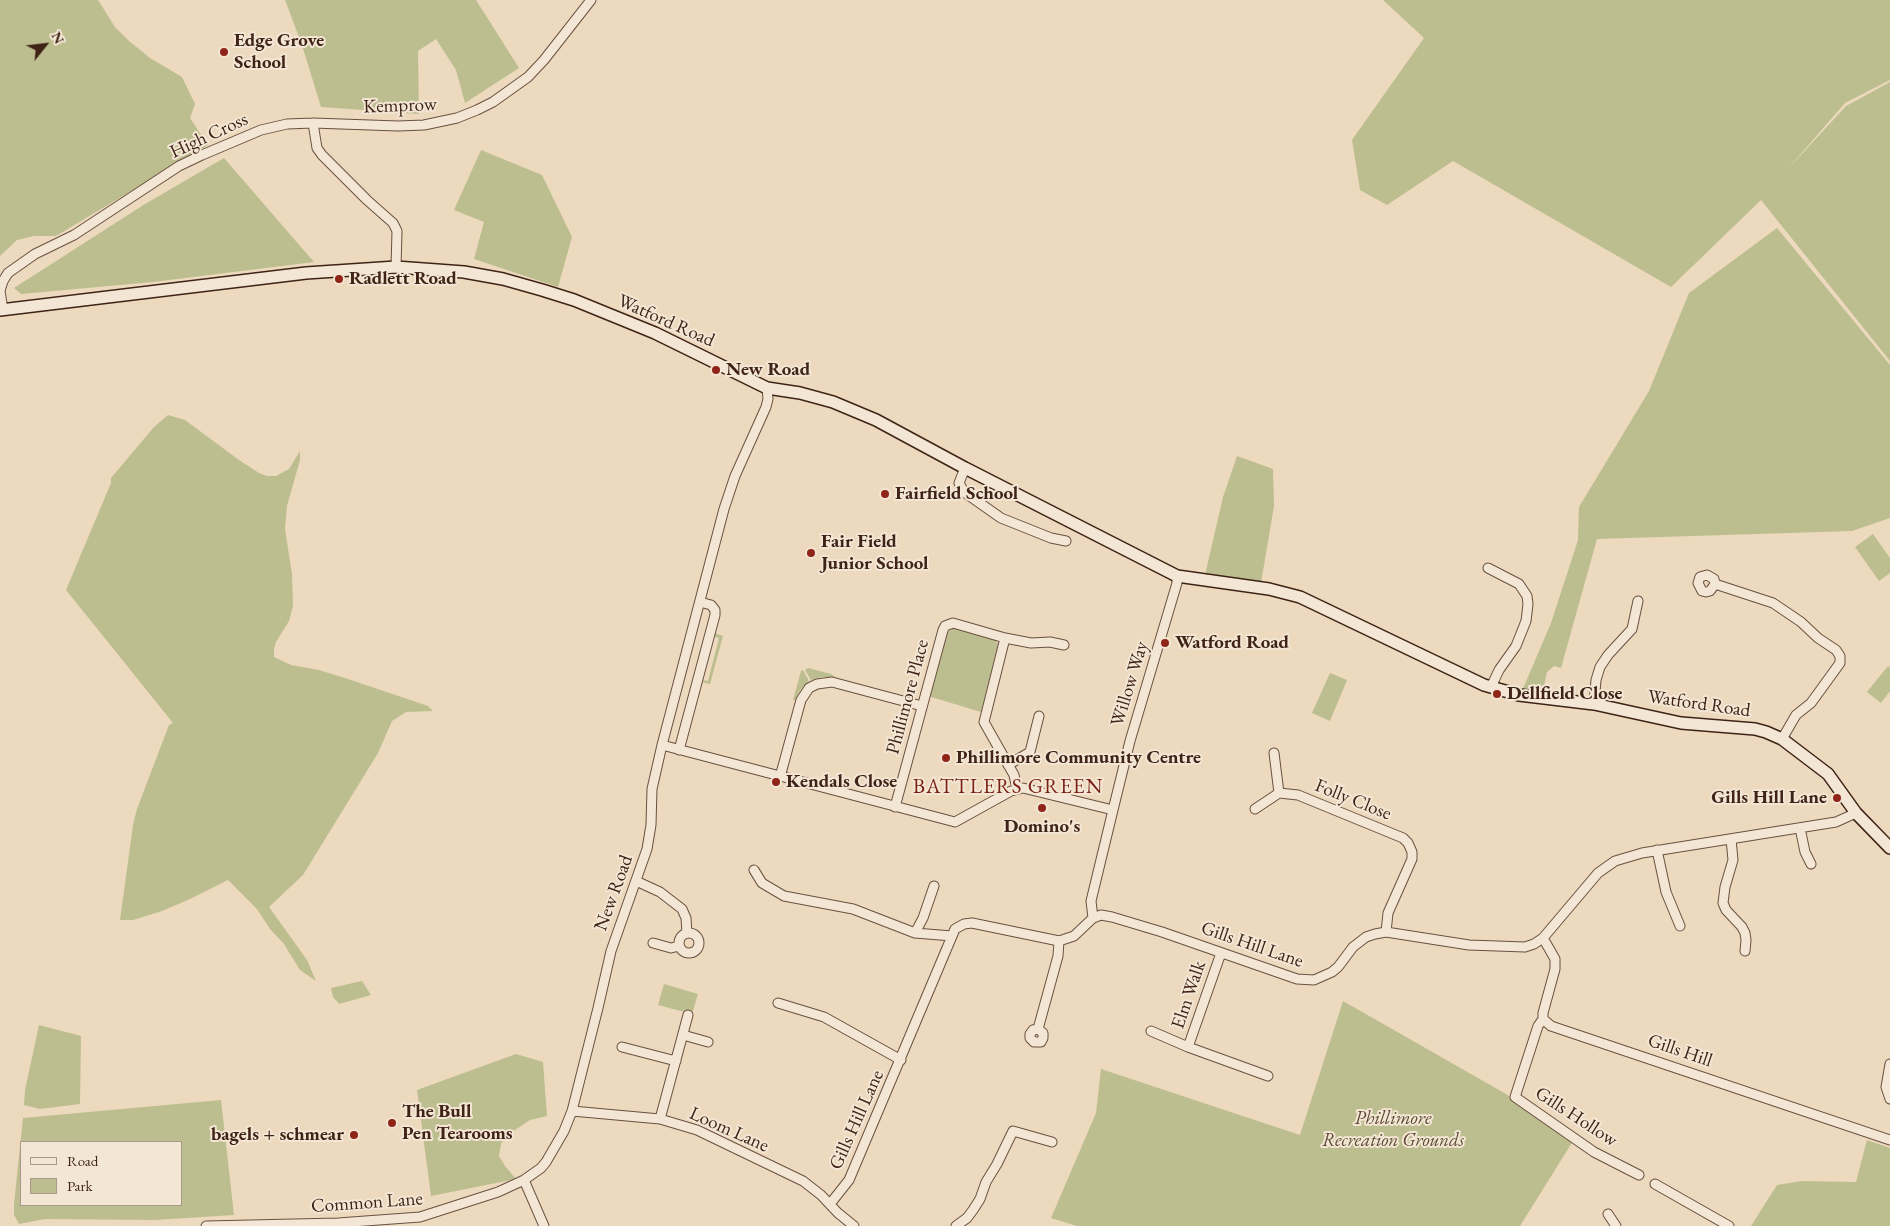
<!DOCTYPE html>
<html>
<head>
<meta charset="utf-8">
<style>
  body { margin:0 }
  #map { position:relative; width:1890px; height:1226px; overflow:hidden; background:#edd9bd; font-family:"EB Garamond",serif }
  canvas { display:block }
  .legend { position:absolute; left:20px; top:1141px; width:162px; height:65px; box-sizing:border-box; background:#f3e6d4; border:1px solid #ab9888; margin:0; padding:6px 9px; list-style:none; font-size:15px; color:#3f2316 }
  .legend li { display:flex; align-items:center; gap:10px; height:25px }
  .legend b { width:25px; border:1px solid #ab9888 }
  .north { position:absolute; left:20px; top:20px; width:50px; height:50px; -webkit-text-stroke:4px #f3e6d4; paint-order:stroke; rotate:61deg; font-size:14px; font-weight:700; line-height:20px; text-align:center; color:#3f2316 }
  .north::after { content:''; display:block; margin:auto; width:18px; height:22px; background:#3f2316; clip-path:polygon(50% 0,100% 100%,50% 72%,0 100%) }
</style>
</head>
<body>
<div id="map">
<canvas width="1890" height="1226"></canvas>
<ul class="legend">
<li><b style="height:6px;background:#f3e6d4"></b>Road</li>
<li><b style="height:14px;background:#bcbe8f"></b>Park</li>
</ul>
<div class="north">N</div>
</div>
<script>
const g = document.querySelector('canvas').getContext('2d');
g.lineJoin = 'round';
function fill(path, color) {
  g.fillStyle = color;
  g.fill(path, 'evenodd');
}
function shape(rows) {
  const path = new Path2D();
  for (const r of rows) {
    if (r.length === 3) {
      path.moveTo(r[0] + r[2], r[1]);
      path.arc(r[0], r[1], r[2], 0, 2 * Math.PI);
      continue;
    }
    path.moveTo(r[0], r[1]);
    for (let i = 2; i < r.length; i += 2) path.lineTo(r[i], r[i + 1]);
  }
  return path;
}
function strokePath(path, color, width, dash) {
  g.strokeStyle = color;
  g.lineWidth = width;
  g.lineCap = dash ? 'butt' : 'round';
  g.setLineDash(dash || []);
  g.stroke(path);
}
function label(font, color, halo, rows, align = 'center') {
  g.font = font + ' "EB Garamond",serif';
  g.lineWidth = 4;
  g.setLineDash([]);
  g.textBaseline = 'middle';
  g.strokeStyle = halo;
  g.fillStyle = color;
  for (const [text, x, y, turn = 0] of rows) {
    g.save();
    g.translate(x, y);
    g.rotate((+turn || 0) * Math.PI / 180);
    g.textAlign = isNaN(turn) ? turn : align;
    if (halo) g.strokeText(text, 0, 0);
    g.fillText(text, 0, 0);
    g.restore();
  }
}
const green = shape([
  [0,0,98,0,115,27,129,41,150,58,182,77,195,104,190,118,208,145,56,236,34,236,17,240,0,256],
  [285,0,476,0,519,68,465,103,456,70,436,39,418,51,419,114,321,107,302,45],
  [1383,0,1890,0,1890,80,1845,103,1787,170,1846,106,1890,82,1890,361,1761,200,1671,287,1453,161,1387,205,1360,190,1352,140,1424,38],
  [481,150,542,175,572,237,558,287,474,259,484,222,454,210],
  [224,158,314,262,153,282,21,294,14,288,145,204],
  [1777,228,1890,365,1890,518,1852,531,1597,539,1561,668,1554,666,1547,672,1542,695,1522,691,1551,623,1578,540,1579,507,1649,391,1689,293],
  [168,415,185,420,239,460,259,473,267,476,276,476,289,469,300,451,300,460,287,506,285,529,292,574,293,606,289,621,276,642,274,649,274,657,291,665,319,670,345,678,428,706,433,711,406,712,392,721,378,753,303,875,269,907,307,960,316,981,300,970,284,944,270,929,257,909,228,880,190,899,162,911,133,920,120,920,133,825,137,809,169,725,173,723,66,590,111,483,111,478,154,427],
  [1237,456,1273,469,1274,506,1261,583,1205,575,1223,497],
  [1873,534,1890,558,1890,573,1879,581,1855,547],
  [954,628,994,639,998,644,981,712,928,696,948,632],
  [714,633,723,636,710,684,701,682,701,680,708,681,719,638,713,636],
  [1888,666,1890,668,1890,691,1881,703,1867,692],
  [808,668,831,674,835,677,822,677,811,680,805,670],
  [803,670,809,681,800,690,795,700,793,700,801,671],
  [1330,673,1347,680,1330,721,1312,713],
  [362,981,371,995,339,1004,333,997,331,988],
  [664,984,698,994,692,1014,658,1005],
  [1343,1001,1506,1094,1573,1141,1520,1226,1077,1226,1051,1218,1096,1113,1101,1069,1300,1135],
  [39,1025,81,1036,80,1104,40,1109,24,1105,25,1090],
  [516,1054,543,1062,547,1116,530,1120,506,1136,501,1144,499,1156,505,1166,516,1179,431,1196,417,1090],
  [221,1100,234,1215,155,1220,45,1219,19,1224,14,1215,14,1204,23,1118],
  [21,1142,181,1142,181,1205,21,1205],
  [1867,1140,1890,1148,1890,1226,1751,1226,1777,1185,1802,1181,1856,1182]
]);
const minor = shape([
  [313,123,317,148,322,155,367,200,393,223,397,231,396,267],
  [3,310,0,291,3,281,8,273,35,254,74,235,179,166,202,155,261,130,287,124,313,123,398,126,424,125,457,118,477,110,493,102,528,77,544,60,591,0],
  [965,468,959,483,964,492,1001,518,1051,538,1066,541],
  [1488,568,1519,584,1527,596,1528,604,1526,621,1516,646,1499,670,1491,687],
  [1715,584,1714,579,1707,575,1700,577,1698,583,1702,591,1706,592,1710,591,1715,584,1773,603,1801,622,1818,638,1836,650,1840,656,1840,663,1811,703,1796,715,1782,739],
  [1005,638,1031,643,1050,642,1064,645],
  [1594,704,1596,680,1600,667,1608,655,1632,629,1638,601],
  [662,745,955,822,1011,791,1023,788,1113,810],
  [679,750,715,615,715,610,711,605,700,602],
  [1274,753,1279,793],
  [1008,765,1030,752,1039,716],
  [780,777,801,700,809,688,817,684,832,682,922,706],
  [895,807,943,630,945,626,953,623,1005,638,984,722,1014,775,1017,789],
  [1255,809,1279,793,1298,795,1403,838,1408,843,1412,852,1412,859,1388,913,1386,932],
  [1800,828,1805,852,1811,864],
  [1731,839,1733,860,1725,887,1723,903,1726,910,1742,927,1745,933,1746,940,1745,951],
  [1657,850,1666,892,1680,926],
  [754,870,762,883,784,896,853,909,915,933,952,936],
  [636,881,660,892,682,909,686,918,687,933],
  [1093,918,1091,901,1113,810,1130,741,1177,583,1177,576],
  [689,943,10],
  [915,933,923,918,934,886],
  [1543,938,1555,959,1555,969,1543,1013,1543,1019,1551,1026,1890,1140],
  [653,943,671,948,679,946],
  [778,1003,824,1017,901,1060],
  [1543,1019,1538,1026,1515,1097,1594,1152,1639,1175],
  [1038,1029,1033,1030,1030,1034,1030,1038,1034,1042,1041,1042,1043,1038,1043,1033,1038,1029,1058,956,1059,941],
  [1151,1031,1188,1047,1268,1076],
  [683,1035,708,1042],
  [622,1047,676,1061],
  [1188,1047,1221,953],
  [1890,1064,1886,1087,1890,1099],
  [572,1111,660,1119,697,1130,803,1181,821,1195,838,1213,854,1226],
  [660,1119,688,1015],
  [524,1180,544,1226],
  [1655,1184,1729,1226],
  [830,1204,849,1180,955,929,964,924,972,923,1059,941,1074,936,1093,918,1101,915,1112,917,1162,932,1297,979,1314,980,1332,972,1338,967,1353,947,1366,937,1375,934,1386,932,1469,945,1525,947,1534,944,1543,938,1598,873,1615,861,1642,853,1836,822,1856,813],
  [1608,1214,1616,1226],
  [206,1226,338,1223,420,1217,498,1192,524,1180,541,1168,546,1162,564,1131,572,1111,598,1008,611,951,647,849,651,825,652,789,662,745,724,509,735,476,766,407,768,399,767,388],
  [956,1226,967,1218,973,1210,980,1199,986,1182,997,1164,1013,1131,1052,1142]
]);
const secondary = shape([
  [0,310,306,273,396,267,464,272,503,279,542,290,574,300,655,333,767,388,800,393,833,402,876,420,965,468,1177,576,1269,589,1300,597,1484,685,1519,695,1594,704,1681,723,1755,729,1766,732,1782,739,1828,774,1856,813,1890,848]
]);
const markers = [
  [224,52,5,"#8f2418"],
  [339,279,5,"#8f2418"],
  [716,370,5,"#8f2418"],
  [885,494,5,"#8f2418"],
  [811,553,5,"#8f2418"],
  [1165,643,5,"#8f2418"],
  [1497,694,5,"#8f2418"],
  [946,758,5,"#8f2418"],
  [776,782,5,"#8f2418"],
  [1837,798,5,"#8f2418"],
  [1042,808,5,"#8f2418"],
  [392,1123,5,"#8f2418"],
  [354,1135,5,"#8f2418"]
];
const poiNames = [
  ["Edge Grove",234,41],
  ["School",234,63],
  ["Radlett Road",349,279],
  ["New Road",726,370],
  ["Fairfield School",895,494],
  ["Fair Field",821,542],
  ["Junior School",821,564],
  ["Watford Road",1175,643],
  ["Dellfield Close",1507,694],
  ["Phillimore Community Centre",956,758],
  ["Kendals Close",786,782],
  ["Gills Hill Lane",1827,798,"right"],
  ["Domino's",1042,827,"center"],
  ["The Bull",402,1112],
  ["Pen Tearooms",402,1134],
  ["bagels + schmear",344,1135,"right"]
];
const streetNames = [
  ["Kemprow",400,106,-2],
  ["High Cross",209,136,-25],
  ["Watford Road",666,321,24],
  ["Willow Way",1130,684,-73],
  ["Phillimore Place",908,697,-75],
  ["Watford Road",1699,704,8],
  ["Folly Close",1353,800,22],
  ["New Road",614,893,-70],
  ["Gills Hill Lane",1252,945,19],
  ["Elm Walk",1189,995,-71],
  ["Gills Hill",1680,1051,19],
  ["Gills Hollow",1576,1117,33],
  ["Gills Hill Lane",857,1120,-66],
  ["Loom Lane",729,1130,24],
  ["Common Lane",367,1203,-4]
];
const parkNames = [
  ["Phillimore",1393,1119],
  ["Recreation Grounds",1393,1141]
];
const quarterNames = [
  ["BATTLERS GREEN",1008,787]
];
fill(green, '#bcbe8f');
strokePath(minor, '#6a5040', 11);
strokePath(secondary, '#3f2316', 14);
strokePath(minor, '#f3e6d4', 9);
strokePath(secondary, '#f3e6d4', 11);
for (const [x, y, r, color] of markers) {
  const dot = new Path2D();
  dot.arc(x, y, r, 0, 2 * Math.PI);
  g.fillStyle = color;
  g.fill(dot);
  strokePath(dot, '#f3e6d4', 2);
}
label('bold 19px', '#3f2316', '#f3e6d4', poiNames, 'left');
label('19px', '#3f2316', '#f3e6d4', streetNames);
label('italic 19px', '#5e4a34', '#f3e6d4', parkNames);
g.letterSpacing = '1px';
label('21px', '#7a1f14', '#f3e6d4', quarterNames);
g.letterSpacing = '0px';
</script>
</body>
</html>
